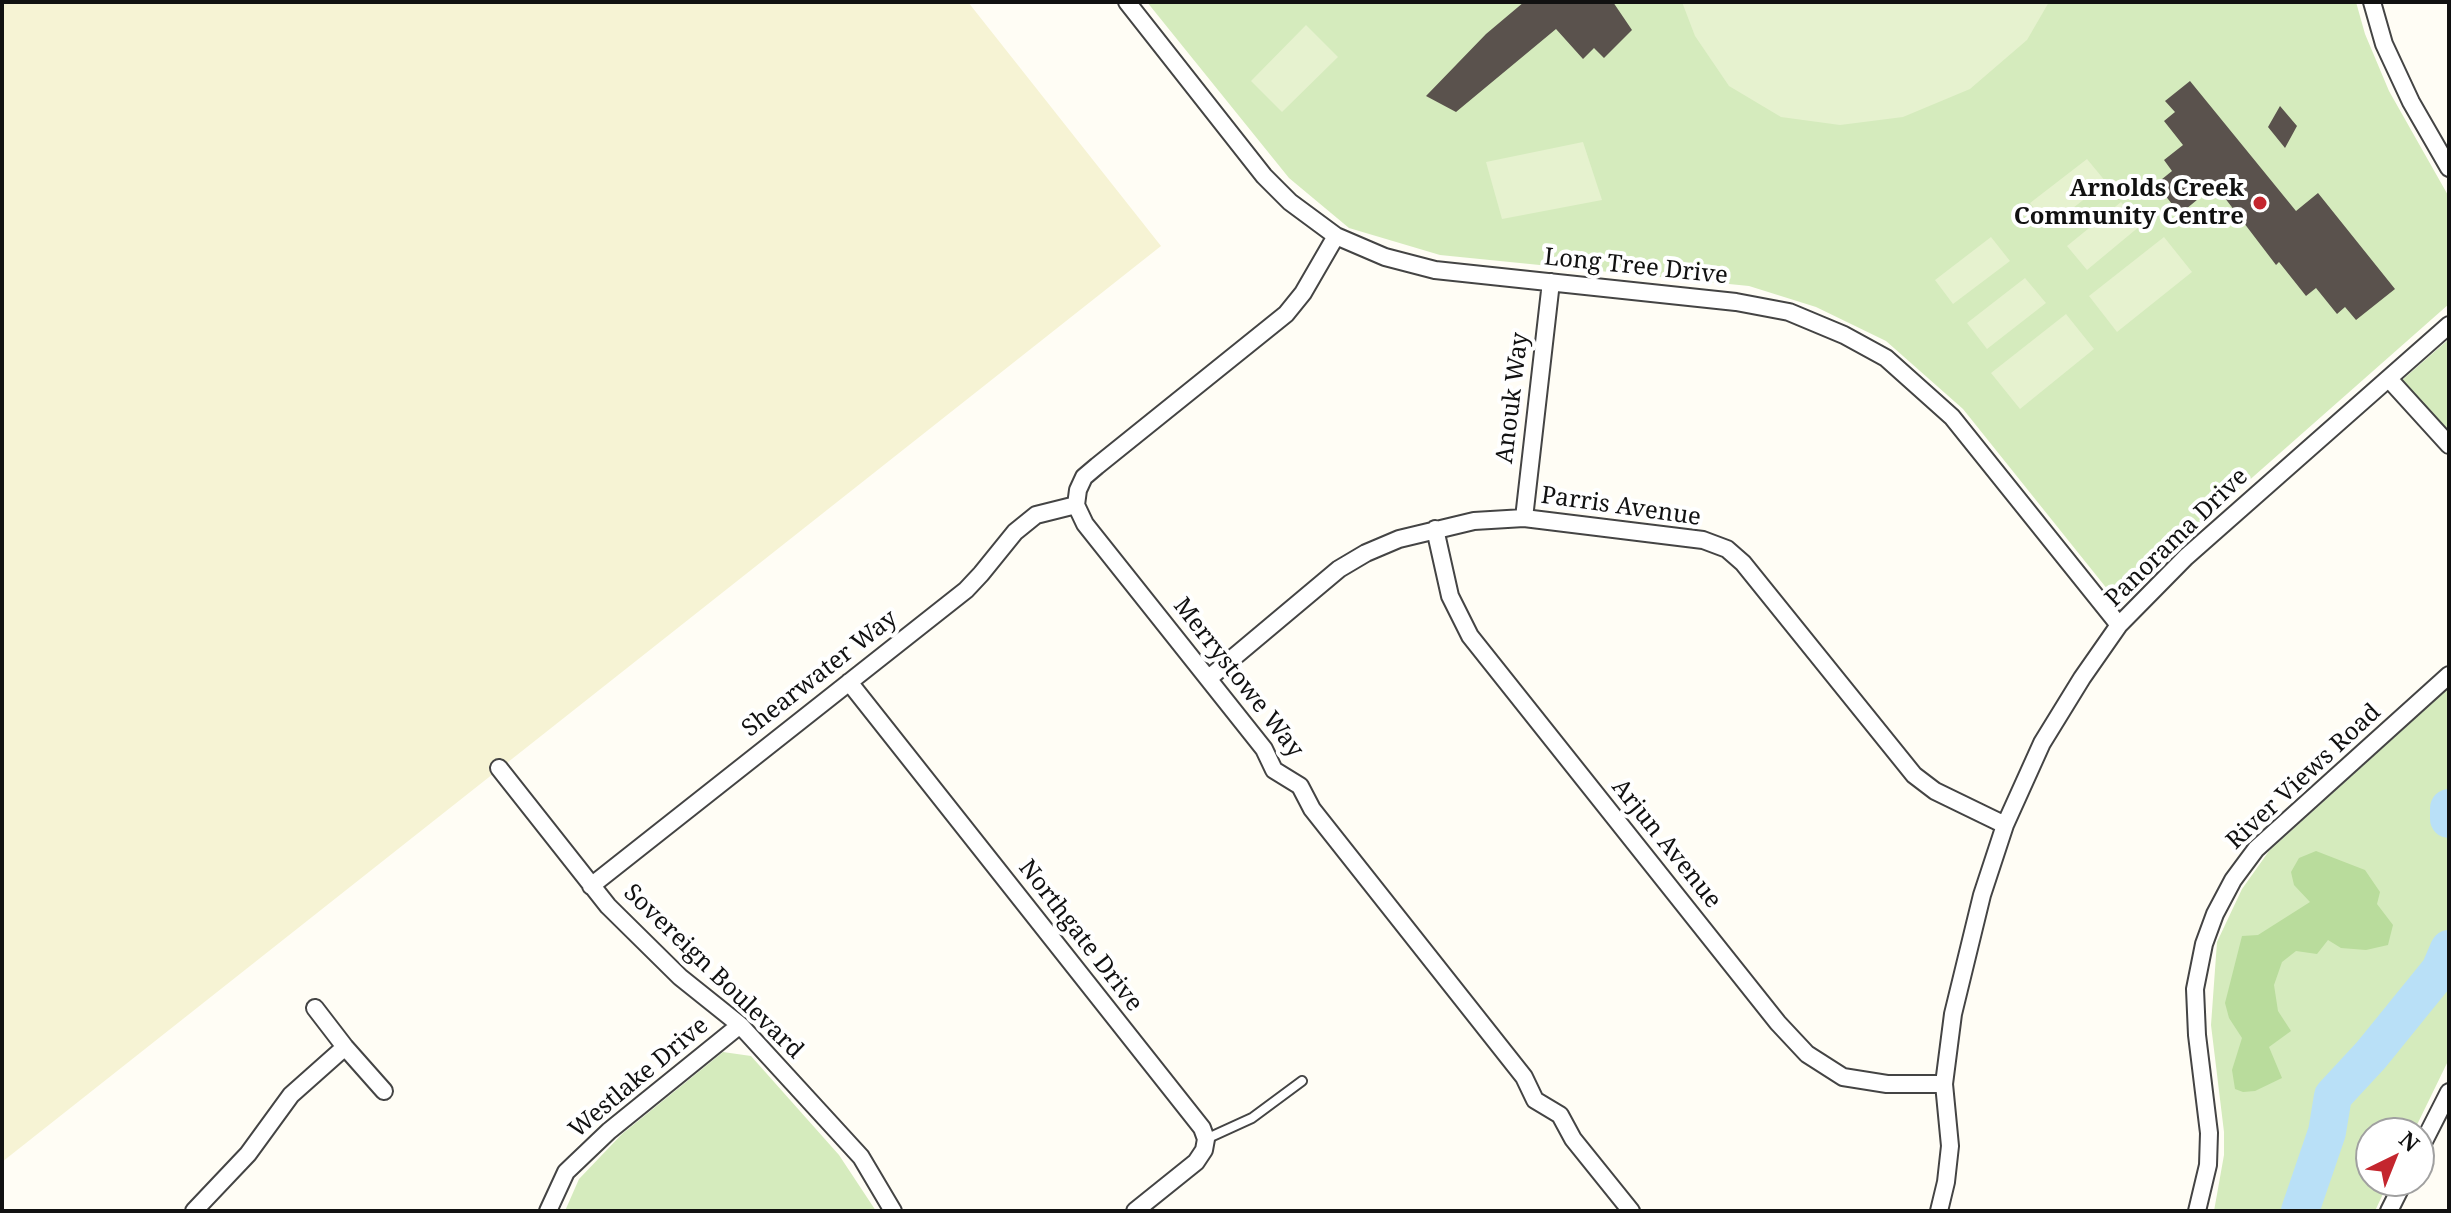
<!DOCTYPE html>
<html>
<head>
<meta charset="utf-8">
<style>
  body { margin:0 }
  #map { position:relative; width:2451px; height:1213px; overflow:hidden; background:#fffdf5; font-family:"Noto Serif",serif }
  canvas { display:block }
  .frame { position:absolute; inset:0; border:4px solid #111; pointer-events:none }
  .north { position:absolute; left:2355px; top:1117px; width:80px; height:80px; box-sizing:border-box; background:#fff; border:2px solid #a0a0a0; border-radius:50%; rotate:43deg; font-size:22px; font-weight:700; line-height:32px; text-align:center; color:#111 }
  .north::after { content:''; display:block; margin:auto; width:28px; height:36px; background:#c4262e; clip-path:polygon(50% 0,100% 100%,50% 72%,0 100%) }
</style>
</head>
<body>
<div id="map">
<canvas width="2451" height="1213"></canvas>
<div class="frame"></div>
<div class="north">N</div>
</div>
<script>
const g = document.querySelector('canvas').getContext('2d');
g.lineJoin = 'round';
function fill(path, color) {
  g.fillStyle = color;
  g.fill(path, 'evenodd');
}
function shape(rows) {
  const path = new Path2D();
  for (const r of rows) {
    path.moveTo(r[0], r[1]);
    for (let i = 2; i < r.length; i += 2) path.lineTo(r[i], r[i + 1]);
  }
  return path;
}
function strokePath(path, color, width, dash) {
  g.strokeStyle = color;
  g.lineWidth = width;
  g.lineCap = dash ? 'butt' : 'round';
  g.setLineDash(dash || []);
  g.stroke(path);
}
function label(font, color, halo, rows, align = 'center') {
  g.font = font + ' "Noto Serif",serif';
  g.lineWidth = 8;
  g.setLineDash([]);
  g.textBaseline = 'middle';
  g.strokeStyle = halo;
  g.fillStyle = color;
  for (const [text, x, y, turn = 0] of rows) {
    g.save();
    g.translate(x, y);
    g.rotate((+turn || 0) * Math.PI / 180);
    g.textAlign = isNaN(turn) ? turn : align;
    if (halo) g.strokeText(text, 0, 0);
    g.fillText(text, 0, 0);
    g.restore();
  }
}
const farmland = shape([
  [2,2,968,2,1161,246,2,1162]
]);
const green = shape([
  [1147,2,2356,2,2365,34,2389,91,2449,197,2449,304,2152,566,2120,605,1963,409,1886,341,1816,307,1749,286,1440,255,1349,228,1289,178],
  [2449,339,2449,434,2401,381],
  [2449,688,2449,1059,2413,1133,2371,1133,2371,1181,2389,1181,2375,1211,2214,1211,2224,1155,2224,1132,2211,1025,2217,942,2242,889,2269,851],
  [723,1052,751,1056,839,1155,876,1211,565,1211,579,1179,622,1134]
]);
const forest = shape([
  [2316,851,2365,870,2380,892,2377,904,2393,925,2388,945,2366,950,2341,948,2328,940,2317,954,2296,951,2282,962,2274,985,2278,1011,2291,1031,2269,1047,2282,1078,2255,1091,2243,1092,2235,1089,2232,1070,2242,1038,2229,1018,2225,1003,2242,936,2258,935,2310,902,2294,885,2291,872,2299,858]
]);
const pitch = shape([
  [1682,2,2049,2,2027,40,1970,89,1903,117,1840,125,1781,117,1729,86,1695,36],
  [1306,25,1338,57,1282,112,1251,81],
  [1583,142,1602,200,1502,219,1486,162],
  [2087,159,2106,182,2049,227,2030,203],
  [2121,202,2140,226,2087,270,2067,246],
  [1991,237,2010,261,1953,304,1935,280],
  [2164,237,2192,272,2117,332,2089,296],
  [2025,278,2046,303,1987,349,1967,323],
  [2066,314,2094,349,2020,409,1991,373]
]);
const river = shape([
  [2449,808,2449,819],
  [2300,1211,2327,1132,2333,1096,2371,1055,2440,970,2449,949]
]);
const building = shape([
  [1524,2,1613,2,1632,30,1604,58,1594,48,1583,59,1556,29,1456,112,1426,96,1486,34],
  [2190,81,2296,211,2318,193,2395,289,2356,320,2345,307,2337,314,2316,288,2306,296,2279,262,2276,265,2215,185,2180,214,2156,184,2172,171,2164,160,2183,145,2164,121,2175,112,2165,101],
  [2280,106,2297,126,2285,148,2268,127]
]);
const service = shape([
  [1206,1139,1252,1118,1302,1081]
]);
const minor = shape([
  [1127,2,1264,176,1290,202,1336,236,1385,257,1435,270,1736,302,1789,312,1844,335,1886,358,1952,417,2119,625],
  [2372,2,2384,44,2411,102,2449,168],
  [1336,236,1303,293,1286,314,1097,466,1084,477,1078,490,1076,505,1085,524,1264,749,1274,770,1300,786,1312,809,1524,1077,1535,1100,1560,1115,1573,1139,1631,1211],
  [2389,379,2449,445],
  [1524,518,1551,282],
  [1435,529,1450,596,1470,636,1778,1023,1807,1054,1843,1077,1887,1084,1944,1084],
  [1209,678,1339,569,1366,553,1399,539,1474,521,1524,518,1703,540,1727,549,1743,563,1914,775,1935,791,2005,825],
  [849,682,1202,1128,1206,1139,1204,1150,1196,1162,1135,1211],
  [499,768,608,906,680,977,740,1025,861,1157,893,1211],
  [591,886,966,590,981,574,1015,532,1036,515,1076,505],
  [315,1008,345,1047,384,1091],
  [2419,1151,2449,1092],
  [194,1211,248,1154,291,1095,345,1047],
  [548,1211,566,1172,609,1131,740,1025],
  [1939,1211,1946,1182,1950,1146,1944,1084,1953,1014,1982,895,2005,825,2042,743,2082,678,2119,625,2186,557,2449,325],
  [2197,1211,2208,1165,2209,1133,2197,1035,2195,989,2204,944,2215,914,2233,880,2256,849,2449,675],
  [2389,1211,2404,1181]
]);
const markers = [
  [2260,203,8,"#c4262e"]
];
const poiNames = [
  ["Arnolds Creek",2244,189],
  ["Community Centre",2244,217]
];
const streetNames = [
  ["Long Tree Drive",1636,267,6],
  ["Anouk Way",1513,398,-83],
  ["Parris Avenue",1621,507,8],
  ["Panorama Drive",2177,538,-44],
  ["Shearwater Way",820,674,-38],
  ["Merrystowe Way",1238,678,52],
  ["River Views Road",2304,777,-43],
  ["Arjun Avenue",1666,844,51],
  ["Northgate Drive",1080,936,52],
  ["Sovereign Boulevard",713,972,44],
  ["Westlake Drive",639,1078,-40]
];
fill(farmland, '#f6f3d4');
fill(green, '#d5ebbd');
fill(forest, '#b9dc9c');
fill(pitch, '#e6f2cf');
strokePath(river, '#b9e0f7', 38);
fill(building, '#5a524d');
strokePath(service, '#444', 12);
strokePath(minor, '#444', 20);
strokePath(service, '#fff', 8);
strokePath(minor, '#fff', 16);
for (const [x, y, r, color] of markers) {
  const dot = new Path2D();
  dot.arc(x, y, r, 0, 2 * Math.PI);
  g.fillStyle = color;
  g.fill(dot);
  strokePath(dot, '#fff', 3);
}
label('bold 24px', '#111', '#fff', poiNames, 'right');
label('24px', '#111', '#fff', streetNames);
</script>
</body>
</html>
